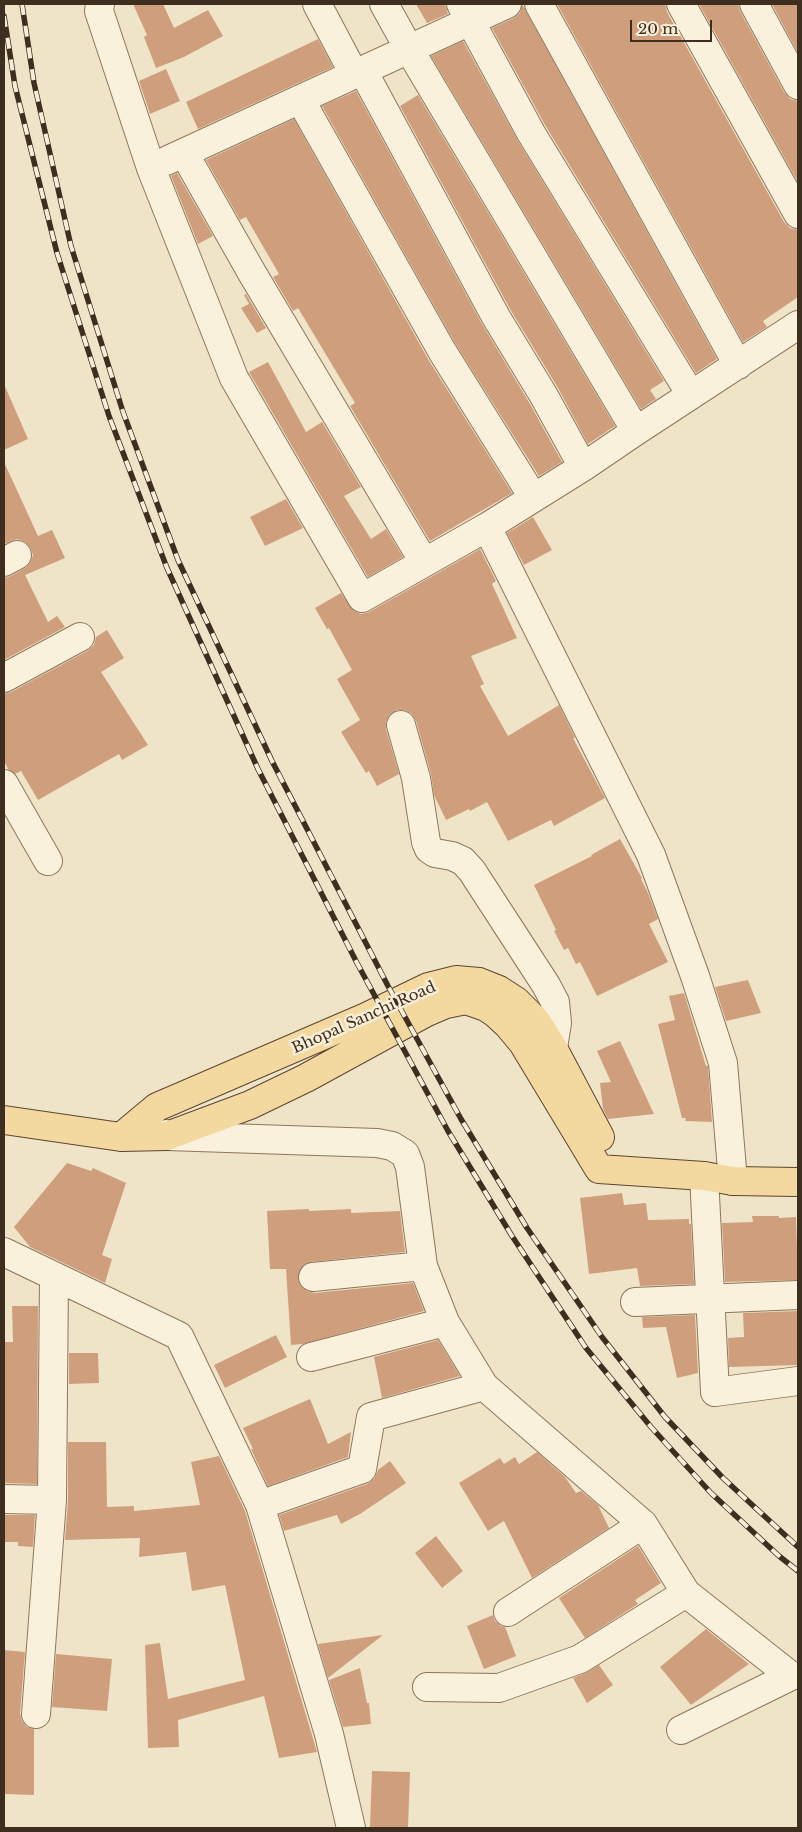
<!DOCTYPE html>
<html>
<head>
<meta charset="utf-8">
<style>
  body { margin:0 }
  #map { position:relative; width:802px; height:1832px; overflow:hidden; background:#f0e4c8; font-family:"Libre Baskerville",serif }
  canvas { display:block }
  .frame { position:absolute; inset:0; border:5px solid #3d2e20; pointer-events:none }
  .scale { position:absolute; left:630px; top:20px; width:82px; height:22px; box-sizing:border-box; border:2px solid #3d2e20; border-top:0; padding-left:6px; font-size:15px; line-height:18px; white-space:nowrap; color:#3d2e20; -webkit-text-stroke:4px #f7eed8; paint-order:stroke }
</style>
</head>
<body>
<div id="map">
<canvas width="802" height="1832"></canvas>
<div class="frame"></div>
<div class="scale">20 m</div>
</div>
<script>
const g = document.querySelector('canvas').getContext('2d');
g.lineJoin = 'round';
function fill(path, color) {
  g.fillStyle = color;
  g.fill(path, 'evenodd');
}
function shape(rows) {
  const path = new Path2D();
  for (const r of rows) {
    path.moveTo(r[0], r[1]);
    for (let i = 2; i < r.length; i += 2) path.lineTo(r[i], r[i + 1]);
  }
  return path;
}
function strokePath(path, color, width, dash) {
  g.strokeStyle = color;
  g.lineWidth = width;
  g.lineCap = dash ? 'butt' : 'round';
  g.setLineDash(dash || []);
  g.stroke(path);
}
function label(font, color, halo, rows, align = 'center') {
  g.font = font + ' "Libre Baskerville",serif';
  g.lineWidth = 5;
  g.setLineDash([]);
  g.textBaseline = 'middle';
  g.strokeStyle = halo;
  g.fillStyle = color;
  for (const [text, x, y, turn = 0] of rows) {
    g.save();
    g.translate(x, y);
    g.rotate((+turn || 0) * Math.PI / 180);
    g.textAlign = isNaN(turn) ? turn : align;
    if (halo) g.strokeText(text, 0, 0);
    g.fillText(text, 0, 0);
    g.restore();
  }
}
const building = shape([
  [133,4,163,4,174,28,208,10,223,36,184,57,156,68,144,37,147,35],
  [416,4,445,4,448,14,427,23],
  [522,4,717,359,696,373,545,125,492,28,514,18,520,13],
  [557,4,665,4,667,12,784,222,790,228,798,230,798,297,763,321,767,327,743,342],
  [699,4,738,4,740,11,784,92,790,99,798,101,798,182],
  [772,4,798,4,798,53],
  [318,39,333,67,198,129,186,102],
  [463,41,518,141,664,381,650,390,656,399,641,409,431,56],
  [166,69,180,101,150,114,139,81],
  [356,91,482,324,530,404,562,462,539,476,455,343,322,106],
  [418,95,615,426,588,444,558,388,510,309,400,106],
  [294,119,428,359,512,493,430,541,350,406,355,403,298,308,293,311,273,277,279,274,246,217,240,220,206,160],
  [177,173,213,236,198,244,171,176],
  [246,294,266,328,257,333,241,308,249,304,244,295],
  [268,362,306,432,322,422,361,487,344,496,371,539,386,529,403,557,368,577,249,372],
  [4,384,28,439,4,450],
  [4,462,38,536,52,530,65,558,25,575,48,622,57,616,65,627,4,660,4,578,11,576,25,568,30,563,33,555,30,547,25,542,17,539,4,544],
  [286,499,303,528,265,546,250,517],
  [533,517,552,550,524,565,507,533],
  [480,549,496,581,492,584,517,638,471,656,484,684,480,686,508,736,559,705,575,738,573,738,605,798,554,826,551,820,508,841,487,802,470,811,469,809,446,820,434,795,431,774,416,721,412,714,405,710,397,710,390,714,386,722,386,729,399,774,377,786,369,771,366,773,341,732,360,720,337,679,352,670,329,628,327,629,315,608,341,593,354,611,361,614,369,612],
  [107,630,124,658,101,672,148,745,122,760,119,754,38,800,21,771,15,774,8,769,4,761,4,694,11,692,87,651,94,645,96,637],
  [620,839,642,878,641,879,648,893,658,919,649,924,668,962,597,996,580,962,576,964,568,948,564,950,554,931,556,930,534,885,592,856,591,855],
  [748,980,761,1013,726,1021,715,987],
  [684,993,706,1066,708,1066,712,1122,685,1121,686,1118,682,1118,658,1024,675,1020,669,996],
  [620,1041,654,1114,608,1119,603,1109,600,1083,611,1082,597,1051],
  [67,1163,91,1171,93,1168,126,1183,102,1255,112,1259,105,1283,30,1247,14,1227],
  [622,1193,624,1205,646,1203,648,1220,689,1219,689,1224,691,1224,694,1284,640,1286,637,1268,589,1274,580,1198],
  [309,1209,309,1211,351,1209,351,1213,400,1211,405,1252,311,1262,304,1265,299,1271,298,1279,301,1286,307,1291,315,1293,413,1283,424,1311,303,1344,291,1345,286,1269,270,1269,267,1211],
  [752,1216,779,1216,779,1218,796,1217,798,1280,725,1282,722,1223,753,1222],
  [12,1306,38,1306,37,1484,4,1483,4,1342,13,1342],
  [798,1311,798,1365,729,1367,728,1338,744,1337,743,1313],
  [695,1315,698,1373,677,1378,666,1327,643,1328,642,1317],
  [276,1335,287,1357,225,1388,214,1365],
  [438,1340,460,1376,382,1398,374,1357],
  [69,1353,98,1353,99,1383,69,1384],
  [310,1399,328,1444,351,1432,348,1457,268,1486,251,1449,253,1449,243,1428],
  [68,1442,106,1442,107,1507,134,1506,134,1511,200,1505,191,1462,219,1456,245,1511,317,1752,279,1758,264,1696,178,1720,179,1747,148,1748,145,1645,160,1643,168,1699,245,1680,225,1585,192,1591,186,1552,139,1557,140,1538,65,1540,68,1500],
  [537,1452,565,1477,576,1493,581,1491,598,1505,609,1528,532,1578,504,1521,488,1531,459,1483,500,1458,504,1464,515,1457,519,1464],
  [390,1461,406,1483,360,1514,341,1524,337,1515,284,1531,279,1515,367,1484,374,1479,378,1470],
  [4,1515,35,1515,33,1547,18,1546,18,1542,4,1542],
  [436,1536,463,1571,442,1588,415,1553],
  [638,1546,661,1583,635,1600,638,1604,585,1638,559,1598],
  [493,1615,495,1621,501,1626,505,1627,516,1656,484,1669,467,1626],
  [706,1629,749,1664,691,1705,660,1667],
  [383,1635,328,1678,318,1644],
  [4,1650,25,1652,20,1713,22,1721,27,1727,34,1729,34,1795,4,1794],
  [56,1654,112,1659,107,1711,52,1707],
  [599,1665,613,1685,587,1703,573,1678,588,1672],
  [360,1668,367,1703,369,1703,371,1724,343,1727,329,1680],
  [372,1771,410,1772,408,1828,370,1827]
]);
const minor = shape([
  [100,4,99,11,151,168,234,378,362,598,487,527,583,467,636,431,798,325],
  [317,4,354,74],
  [384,4,409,49,636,431],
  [461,4,531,133,691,395],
  [539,4,738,365],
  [681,4,798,214],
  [754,4,798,85],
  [363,71,496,317,544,396,583,467],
  [300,99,442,351,533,497],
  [184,153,252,273,424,562],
  [166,161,507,4],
  [487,527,651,855,695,976,723,1063,733,1181],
  [4,562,17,555],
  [4,678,80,637],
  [401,725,416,778,426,842,429,849,435,853,452,856,463,861,472,871,546,985,555,1002,557,1023,553,1048],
  [4,784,48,861],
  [166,1134,167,1136,377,1143,392,1146,405,1154,410,1167,423,1266,445,1322,484,1386,643,1524,686,1593,791,1676,681,1730],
  [704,1176,715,1392,798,1381],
  [4,1252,179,1336,260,1505,329,1734,351,1828],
  [313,1277,423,1266],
  [635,1302,798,1295],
  [311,1357,445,1322],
  [4,1499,52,1500],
  [260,1505,362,1469,371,1417,484,1386],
  [508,1612,643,1524],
  [427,1687,499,1688,580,1659,686,1593],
  [36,1714,52,1500,54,1278]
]);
const major = shape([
  [4,1120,121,1137,167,1136,250,1105,306,1078,425,1013,446,1004,466,1000,486,1007,495,1013,508,1025,523,1043,599,1169,704,1176,733,1181,798,1182],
  [121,1137,157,1107,366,1017,428,987,456,980,479,982,499,990,516,1001,536,1021,553,1048,600,1137]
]);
const rail = shape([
  [22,4,34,83,71,246,123,412,178,560,272,761,388,986,461,1119,527,1228,602,1337,665,1417,723,1478,798,1547],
  [4,16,15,86,57,253,109,416,167,568,258,769,357,963,448,1131,512,1236,586,1348,651,1427,711,1493,779,1556,798,1571]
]);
const streetNames = [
  ["Bhopal Sanchi Road",364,1018,-24]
];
fill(building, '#cf9f7d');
strokePath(minor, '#8d765c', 30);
strokePath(major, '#5b4430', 30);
strokePath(minor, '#faf1dc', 28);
strokePath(major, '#f3d9a0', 28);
strokePath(rail, '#3d2e20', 5.5);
strokePath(rail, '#f7eed8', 4, [11]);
label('15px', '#3d2e20', '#f7eed8', streetNames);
</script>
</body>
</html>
